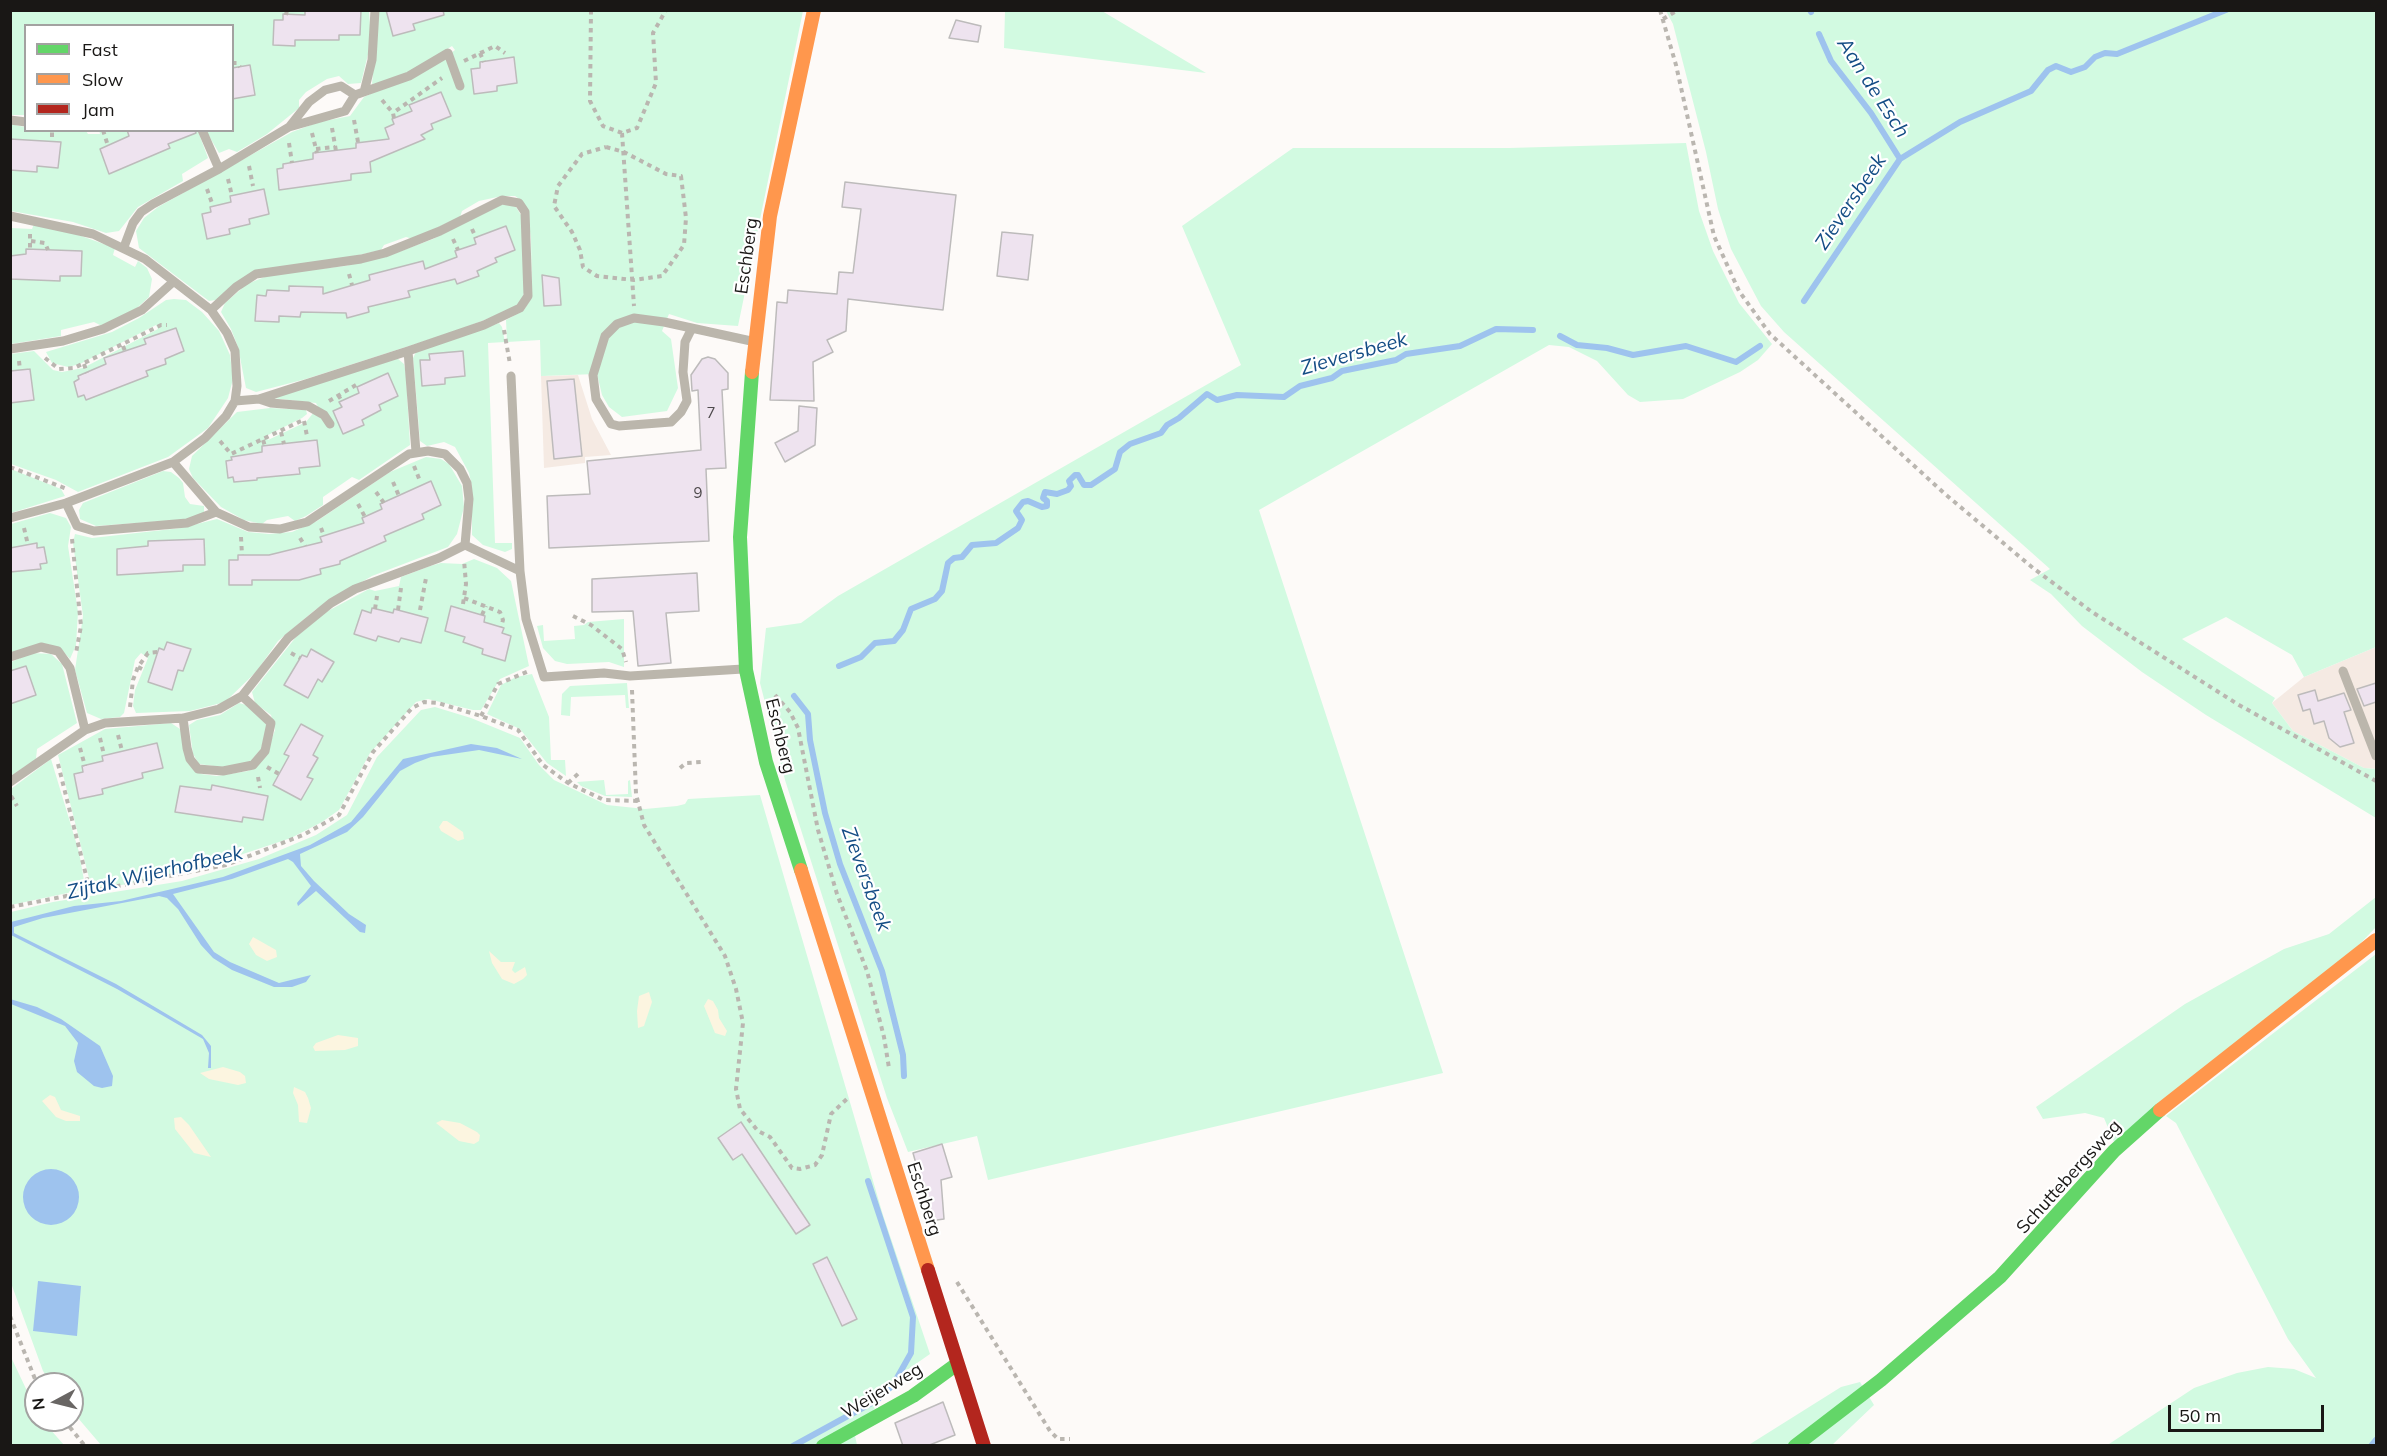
<!DOCTYPE html>
<html>
<head>
<meta charset="utf-8">
<style>
  body { margin:0 }
  #map { position:relative; width:2387px; height:1456px; overflow:hidden; background:#fdfaf8; font-family:Mulish,sans-serif }
  canvas { display:block }
  .frame { position:absolute; inset:0; border:12px solid #191715; pointer-events:none }
  .legend { position:absolute; left:24px; top:24px; width:210px; height:108px; box-sizing:border-box; background:#fff; border:2px solid #a3a2a1; margin:0; padding:8px 10px; list-style:none; font-size:18px; color:#191715 }
  .legend li { display:flex; align-items:center; gap:12px; height:30px }
  .legend b { width:30px; border:2px solid #a3a2a1 }
  .north { position:absolute; left:24px; top:1372px; width:60px; height:60px; box-sizing:border-box; background:#fff; border:2px solid #a3a2a1; border-radius:50%; rotate:263deg; font-size:16px; font-weight:700; line-height:24px; text-align:center; color:#191715 }
  .north::after { content:''; display:block; margin:auto; width:21px; height:27px; background:#696664; clip-path:polygon(50% 0,100% 100%,50% 72%,0 100%) }
  .scale { position:absolute; left:2168px; top:1405px; width:156px; height:27px; box-sizing:border-box; border:3px solid #191715; border-top:0; padding-left:8px; font-size:18px; line-height:21px; white-space:nowrap; color:#191715; -webkit-text-stroke:4px #fff; paint-order:stroke }
</style>
</head>
<body>
<div id="map">
<canvas width="2387" height="1456"></canvas>
<div class="frame"></div>
<ul class="legend">
<li><b style="height:8px;background:#63d668"></b>Fast</li>
<li><b style="height:8px;background:#ff974d"></b>Slow</li>
<li><b style="height:8px;background:#b3261e"></b>Jam</li>
</ul>
<div class="north">N</div>
<div class="scale">50 m</div>
</div>
<script>
const g = document.querySelector('canvas').getContext('2d');
g.lineJoin = 'round';
function fill(path, color) {
  g.fillStyle = color;
  g.fill(path, 'evenodd');
}
function shape(rows) {
  const path = new Path2D();
  for (const r of rows) {
    if (r.length === 3) {
      path.moveTo(r[0] + r[2], r[1]);
      path.arc(r[0], r[1], r[2], 0, 2 * Math.PI);
      continue;
    }
    path.moveTo(r[0], r[1]);
    for (let i = 2; i < r.length; i += 2) path.lineTo(r[i], r[i + 1]);
  }
  return path;
}
function strokePath(path, color, width, dash) {
  g.strokeStyle = color;
  g.lineWidth = width;
  g.lineCap = dash ? 'butt' : 'round';
  g.setLineDash(dash || []);
  g.stroke(path);
}
function label(font, color, halo, rows, align = 'center') {
  g.font = font + ' Mulish,sans-serif';
  g.lineWidth = 4.5;
  g.setLineDash([]);
  g.textBaseline = 'middle';
  g.strokeStyle = halo;
  g.fillStyle = color;
  for (const [text, x, y, turn = 0] of rows) {
    g.save();
    g.translate(x, y);
    g.rotate((+turn || 0) * Math.PI / 180);
    g.textAlign = isNaN(turn) ? turn : align;
    if (halo) g.strokeText(text, 0, 0);
    g.fillText(text, 0, 0);
    g.restore();
  }
}
const commercial = shape([
  [578,375,592,419,611,455,585,457,585,463,544,468,541,376],
  [2376,647,2376,769,2364,768,2293,731,2272,703,2304,677]
]);
const green = shape([
  [10,11,369,11,371,42,361,83,348,84,339,76,327,79,306,92,299,100,299,108,267,134,237,152,229,149,219,153,206,131,232,130,232,26,26,26,25,115,11,115],
  [379,11,803,11,738,326,697,323,669,314,662,331,671,339,678,388,667,411,622,417,609,407,602,395,597,374,541,376,540,340,507,342,506,320,524,310,532,297,531,239,527,208,522,201,515,196,502,196,479,201,462,211,460,217,413,239,406,237,384,245,381,250,350,257,258,270,216,300,209,301,139,248,136,231,144,218,158,207,292,132,319,122,350,116,364,97,438,63,455,50,452,46,416,69,382,83,372,84],
  [1005,11,1102,11,1206,73,1004,48],
  [1666,11,2376,11,2376,647,2304,677,2292,655,2226,617,2182,639,2275,698,2272,703,2293,731,2364,768,2376,769,2376,818,2206,715,2142,672,2082,626,2051,594,2030,580,2050,569,1784,332,1761,306,1731,249,1718,209,1706,152,1673,24],
  [10,124,25,127,26,130,86,131,88,134,100,134,99,130,198,131,208,158,182,174,183,181,138,207,119,231,106,233,73,222,11,211],
  [1686,143,1699,211,1713,251,1739,303,1772,344,1758,360,1740,372,1683,399,1640,402,1628,395,1597,361,1569,347,1549,345,1259,510,1443,1073,988,1180,977,1136,908,1152,887,1098,785,780,760,683,766,628,801,623,838,596,1241,365,1182,226,1293,148,1509,148],
  [507,204,516,207,521,215,525,288,522,301,510,310,456,331,306,379,256,392,246,388,238,347,231,329,221,312,225,303,247,284,272,274,345,266,388,256,433,239,498,205],
  [34,224,73,233,115,248,113,255,135,267,138,261,147,268,152,279,149,297,137,308,102,326,94,322,61,330,61,336,11,344,11,228,32,229],
  [174,299,186,300,202,312,219,331,230,355,233,379,228,398,208,428,168,457,78,492,56,480,11,464,11,354,34,351,53,370,62,372,83,368,158,329,156,325,80,364,68,367,52,363,46,352,112,332,139,318,166,300],
  [499,323,502,327,505,342,488,343,495,543,512,543,512,549,505,552,483,545,472,535,472,487,469,473,455,447,444,442,427,446,420,441,413,358,416,352],
  [397,358,404,364,406,374,410,445,359,480,352,477,323,497,323,505,306,516,295,521,288,516,267,520,262,524,244,520,221,507,193,478,189,469,192,456,237,412,270,408,306,410,307,414,302,418,266,436,268,440,306,422,318,407,316,403,272,398],
  [426,457,441,459,449,464,462,486,464,507,457,534,448,547,372,576,315,610,278,641,256,672,225,702,190,711,136,713,133,706,135,690,148,658,141,653,135,660,124,713,120,717,101,719,87,713,75,670,83,616,73,543,75,534,92,538,181,528,217,519,248,532,269,534,292,532,317,521,390,472],
  [11,469,61,489,65,496,11,513],
  [163,471,171,472,179,478,183,483,185,497,190,504,204,506,204,513,192,519,96,526,80,519,79,510,83,503],
  [50,513,66,518,71,527,68,546,78,612,76,645,70,659,61,649,48,644,11,654,11,524],
  [474,559,497,568,511,581,529,666,500,679,481,710,473,710,428,699,416,702,370,753,339,810,322,822,291,838,204,867,108,888,96,888,91,886,58,755,105,729,171,723,180,729,201,774,217,776,248,771,257,766,266,755,275,730,271,715,255,703,252,692,296,637,326,612,369,589,375,591,399,586,401,577,430,566,441,563,462,564],
  [624,619,624,667,609,662,567,664,555,661,543,648,537,626,543,625,544,641,575,639,574,626,584,625,588,622],
  [32,653,51,654,62,664,77,723,37,749,36,759,11,776,11,662],
  [532,674,549,717,551,760,565,760,566,776,547,763,520,729,487,714,501,685,516,677],
  [627,683,629,708,626,708,625,695,571,697,570,716,561,715,562,694,570,686],
  [239,703,246,705,267,725,261,749,249,763,228,768,199,764,193,754,189,725,197,720,220,715],
  [435,707,471,718,520,738,539,765,554,780,607,805,645,809,677,806,685,804,688,799,760,795,883,1215,930,1354,897,1377,855,1436,857,1445,101,1445,72,1411,72,1384,52,1384,43,1371,11,1283,11,912,53,902,182,881,259,859,316,835,347,815,377,757,421,710],
  [51,759,79,852,85,886,77,891,11,905,11,789],
  [604,780,606,795,628,794,628,781,630,780,632,797,605,796,581,786,577,782],
  [2376,897,2376,927,2356,948,2114,1142,2104,1118,2085,1113,2043,1119,2036,1107,2185,1004,2284,949,2329,934],
  [2376,954,2376,1445,2106,1446,2194,1388,2237,1373,2268,1367,2294,1369,2316,1378,2288,1339,2176,1123,2166,1116],
  [11,1357,36,1410,36,1420,42,1420,64,1445,11,1445],
  [1860,1382,1874,1405,1832,1445,1747,1446,1841,1387]
]);
const sand = shape([
  [443,821,447,821,463,832,464,839,458,841,441,831,439,827],
  [253,937,276,950,277,957,267,961,256,955,249,944],
  [489,951,501,962,515,962,512,970,515,973,525,967,527,975,523,979,514,984,502,979,492,963],
  [649,992,652,1002,644,1026,638,1028,637,1011,639,996],
  [708,999,713,1001,718,1010,719,1018,727,1031,725,1036,715,1033,704,1006],
  [338,1035,358,1038,358,1046,345,1050,315,1051,313,1047,316,1043],
  [223,1067,240,1072,245,1076,246,1083,238,1085,209,1079,200,1073],
  [294,1087,305,1092,308,1098,311,1108,307,1123,299,1122,298,1105,293,1093],
  [50,1095,55,1097,61,1110,80,1116,80,1121,66,1121,56,1117,42,1101],
  [181,1117,189,1125,211,1157,194,1153,175,1129,174,1118],
  [442,1120,460,1123,477,1132,480,1135,479,1141,474,1144,459,1141,436,1123]
]);
const water = shape([
  [471,744,497,748,522,759,479,750,431,757,415,763,400,771,363,817,347,832,300,854,301,866,314,881,349,914,366,925,365,933,360,932,316,891,298,906,297,903,311,886,293,862,288,859,232,879,173,894,214,952,230,962,279,983,311,975,306,982,292,987,274,987,232,970,213,958,201,945,178,909,167,898,159,896,43,918,14,927,14,933,116,984,202,1035,211,1046,211,1068,208,1068,209,1053,203,1039,117,989,11,935,11,922,74,906,121,901,223,877,310,845,351,822,403,759],
  [10,999,37,1007,61,1019,100,1046,113,1076,112,1086,102,1088,94,1086,77,1072,74,1061,78,1043,65,1026,11,1004],
  [51,1197,28],
  [38,1281,81,1286,77,1336,33,1331]
]);
const stream = shape([
  [1810,10,1811,12],
  [1819,34,1831,61,1871,113,1900,159],
  [1804,301,1900,159,1960,122,2031,91,2048,70,2056,66,2071,72,2085,67,2095,57,2105,53,2117,54,2226,10],
  [1560,336,1577,345,1607,348,1633,355,1686,346,1736,362,1760,346],
  [839,666,861,657,875,643,894,641,903,630,911,609,935,599,942,591,948,563,954,558,962,557,972,545,996,543,1018,528,1022,520,1016,511,1023,502,1028,501,1042,507,1047,506,1047,501,1043,498,1045,492,1057,494,1068,490,1071,486,1069,481,1075,475,1078,475,1084,485,1091,485,1115,469,1120,452,1130,444,1161,433,1167,425,1179,418,1207,394,1217,400,1237,395,1284,397,1300,386,1332,378,1342,371,1396,360,1406,354,1460,346,1496,329,1533,330],
  [794,696,808,714,810,740,825,813,840,864,882,971,903,1055,904,1076],
  [793,1446,877,1400,893,1385,911,1353,913,1317,868,1181],
  [2371,1446,2376,1440]
]);
const building = shape([
  [305,10,361,10,360,35,339,35,339,40,295,40,295,46,273,45,274,20,283,20,283,14,305,15,305,10],
  [386,10,443,10,444,15,413,24,415,30,393,36,386,10],
  [956,20,981,26,978,42,949,38,956,20],
  [514,57,517,83,497,86,497,91,474,94,471,69,480,68,480,62,514,57],
  [250,65,255,95,232,99,232,68,250,65],
  [441,92,451,116,431,124,433,129,421,135,425,139,370,162,371,172,351,174,351,180,279,190,277,169,283,168,283,164,313,159,313,153,356,148,356,143,389,139,385,128,394,124,392,119,412,111,409,105,441,92],
  [127,130,195,130,196,133,168,144,170,148,109,174,100,149,129,136,127,130],
  [10,139,61,142,58,168,37,166,37,172,10,170,10,139],
  [845,182,956,195,943,310,848,299,846,331,827,340,833,352,813,362,814,401,770,400,777,302,787,303,788,290,837,294,839,272,853,273,861,209,842,207,845,182],
  [264,189,269,214,249,219,250,224,229,229,230,234,207,239,202,214,211,212,210,207,231,202,230,196,264,189],
  [506,226,515,250,495,258,497,262,477,271,479,276,457,284,455,279,408,291,410,297,368,307,369,312,347,318,346,313,301,312,300,317,279,316,279,322,255,321,257,295,266,296,267,290,289,291,289,286,323,287,323,294,370,280,369,275,423,261,425,269,457,257,455,251,476,244,474,238,506,226],
  [1002,232,1033,235,1028,280,997,276,1002,232],
  [26,249,82,251,81,276,60,276,60,281,10,279,10,256,26,254,26,249],
  [542,275,559,278,561,305,544,306,542,275],
  [176,328,184,351,165,359,166,364,146,371,148,376,86,400,84,395,78,397,74,382,79,379,78,376,106,364,104,358,146,344,144,339,176,328],
  [463,351,465,376,445,378,445,384,422,386,420,360,430,360,429,354,463,351],
  [708,357,715,359,728,373,728,389,722,390,726,468,706,469,709,541,549,548,547,496,590,494,587,461,701,450,698,390,692,391,691,375,702,359,708,357],
  [30,369,34,400,10,403,10,371,30,369],
  [388,373,398,396,379,405,381,410,362,420,364,425,343,434,333,411,342,407,339,402,359,393,357,387,388,373],
  [574,379,582,456,554,459,547,381,574,379],
  [799,406,817,408,815,445,785,462,775,443,798,431,799,406],
  [317,440,320,466,299,468,300,474,257,478,257,480,234,482,233,477,228,478,226,461,232,460,231,457,262,452,262,446,317,440],
  [431,481,441,505,422,514,424,519,384,536,386,541,340,561,340,564,320,569,321,574,299,580,252,580,252,585,229,585,229,560,238,560,238,555,269,555,322,542,320,537,364,523,362,518,382,509,380,504,431,481],
  [204,539,205,565,183,565,183,571,117,575,117,549,148,546,148,541,204,539],
  [37,543,37,548,44,547,47,563,40,564,41,569,10,572,10,548,37,543],
  [697,573,699,611,666,613,671,663,638,666,633,611,592,612,592,579,697,573],
  [451,606,485,616,484,622,504,628,502,633,511,636,505,661,482,654,483,649,463,642,465,637,445,631,451,606],
  [372,608,393,613,394,609,428,618,421,643,401,638,399,642,378,636,376,641,354,634,362,610,371,613,372,608],
  [167,642,191,649,183,671,178,670,172,690,148,682,159,648,164,650,167,642],
  [311,649,334,662,322,682,318,679,308,698,284,685,302,655,307,657,311,649],
  [26,666,36,695,10,704,10,671,26,666],
  [2376,683,2376,702,2364,706,2357,689,2376,683],
  [2315,690,2318,701,2344,693,2351,710,2344,712,2354,743,2340,747,2329,738,2324,721,2314,724,2310,709,2303,711,2298,695,2315,690],
  [301,724,323,736,313,755,318,758,307,777,313,779,301,800,273,785,289,756,284,754,301,724],
  [157,743,163,768,142,773,143,778,102,789,103,794,79,799,74,774,83,772,82,766,103,761,102,756,157,743],
  [212,785,268,796,263,820,243,817,242,822,175,812,180,786,211,790,212,785],
  [741,1122,810,1225,796,1234,742,1154,733,1160,718,1138,741,1122],
  [942,1144,952,1177,941,1180,944,1219,930,1221,925,1185,922,1185,913,1153,942,1144],
  [827,1257,857,1319,842,1326,813,1264,827,1257],
  [943,1402,955,1435,927,1446,903,1446,895,1423,943,1402]
]);
const path = shape([
  [591,10,590,101,603,126,622,133,637,128,656,83,653,33,666,10],
  [1660,10,1676,65,1714,236,1739,291,1770,334,1945,494,2033,568,2092,612,2239,705,2376,781],
  [286,15,287,10],
  [1663,19,1678,10],
  [480,53,484,62],
  [464,61,495,46,505,53],
  [232,63,237,63,240,67],
  [382,100,393,113],
  [394,118,393,113,442,78],
  [354,120,358,142],
  [332,128,336,151],
  [103,130,108,146],
  [129,130,129,131],
  [312,133,317,153],
  [622,133,634,306],
  [52,137,52,130],
  [289,143,292,163],
  [606,147,624,152,666,174,681,176,686,218,684,245,662,276,634,280,597,276,583,267,580,250,572,232,554,206,558,186,582,154,606,147],
  [316,149,335,147],
  [249,166,253,186],
  [228,179,232,196],
  [207,189,213,206],
  [472,229,476,238],
  [30,234,30,249],
  [453,239,458,250],
  [31,241,45,243,48,250],
  [349,274,352,285],
  [504,330,510,364],
  [123,346,125,351],
  [45,358,59,369,74,368,161,325,167,325],
  [19,361,20,370],
  [84,364,87,373],
  [338,395,342,401],
  [329,401,356,385],
  [304,421,307,436],
  [281,432,284,444],
  [263,440,265,446],
  [220,441,231,454,301,421],
  [414,466,420,481],
  [10,467,67,489],
  [393,482,399,496],
  [376,492,384,503],
  [358,504,365,517],
  [24,528,28,545],
  [321,528,324,536],
  [241,537,242,555],
  [300,538,305,546],
  [72,539,81,626,76,653],
  [464,598,500,612,503,620,501,627],
  [463,604,466,584,464,560],
  [375,609,377,596],
  [398,610,401,588],
  [420,610,426,578],
  [482,615,486,606],
  [573,616,591,625,622,649,626,662],
  [291,653,300,658],
  [138,667,146,671],
  [632,690,636,794,644,825,725,956,736,989,743,1023,736,1089,740,1109,758,1131,770,1137,792,1168,800,1169,815,1165,822,1155,831,1114,849,1097],
  [775,695,790,712,798,728,818,830,837,894,867,971,884,1037,889,1068],
  [130,707,133,680,138,667,148,653,158,652],
  [481,716,498,684,529,671],
  [118,735,122,751],
  [100,738,104,755],
  [80,748,85,766],
  [58,764,90,891],
  [267,767,279,774],
  [680,768,686,763,702,762],
  [258,777,260,788],
  [568,783,580,772],
  [11,796,17,806],
  [10,907,226,865,303,835,339,815,373,752,412,708,424,702,438,703,481,716,518,730,543,765,568,783,604,800,638,801],
  [957,1282,1050,1431,1058,1439,1070,1439],
  [10,1316,37,1384],
  [64,1420,85,1446]
]);
const lane = shape([
  [364,92,372,60,375,10],
  [10,120,26,122],
  [290,126,309,102,325,90,341,86,355,95],
  [202,130,219,169],
  [10,216,93,234,145,259,211,310,227,333,235,351,237,386,235,401,226,416,205,438,173,462,66,503,10,518],
  [124,247,133,223,141,212,153,204,219,169,289,127,345,111,355,95,409,76,448,53,460,86],
  [211,310,236,287,256,274,361,259,385,253,440,231,502,200,519,203,525,212,528,296,520,308,484,325,408,351,259,399,235,401],
  [692,328,685,342,683,372,687,401,681,412,671,422,619,426,611,424,596,399,593,375,605,336,617,324,634,318,664,322,751,341],
  [10,349,63,341,103,329,142,310,173,282],
  [408,351,416,452],
  [511,376,520,571],
  [259,399,271,403,308,406,324,415,330,424],
  [66,503,77,526,94,531,187,523,216,512],
  [465,545,520,571,526,619,544,677,604,673,630,676,743,669],
  [10,657,41,647,58,651,70,668,85,730],
  [2343,671,2376,756],
  [183,718,187,748,190,759,198,769,223,771,253,765,265,751,271,723,242,696],
  [10,782,85,730,105,723,183,718,219,709,242,696,288,638,331,603,355,589,439,558,465,545,469,499,467,483,460,469,445,454,428,451,409,454,307,522,280,529,249,527,216,512,173,462]
]);
const fast = shape([
  [752,372,740,537,746,670,766,762,801,870],
  [823,1446,913,1396,957,1364],
  [1795,1446,1881,1380,2000,1277,2114,1151,2160,1110]
]);
const slow = shape([
  [752,372,770,216,814,10],
  [801,870,928,1270],
  [2160,1110,2376,940]
]);
const jam = shape([
  [928,1270,984,1446]
]);
const numberNames = [
  ["7",711,413],
  ["9",698,493]
];
const streetNames = [
  ["Eschberg",747,256,-82],
  ["Eschberg",780,736,76],
  ["Schuttebergsweg",2069,1177,-48],
  ["Eschberg",924,1199,72],
  ["Weijerweg",882,1391,-31]
];
const waterNames = [
  ["Aan de Esch",1873,88,57],
  ["Zieversbeek",1851,202,-56],
  ["Zieversbeek",1354,354,-16],
  ["Zijtak Wijerhofbeek",155,873,-13],
  ["Zieversbeek",866,879,70]
];
fill(commercial, '#f5eae3');
fill(green, '#d2fae1');
fill(sand, '#fcf5e0');
fill(water, '#9ec3ee');
strokePath(stream, '#9ec3ee', 6);
fill(building, '#eee3ef');
strokePath(building, '#bdbbbb', 1.5);
strokePath(path, '#bab6b0', 4, [4.5, 4.5]);
strokePath(lane, '#bbb6ac', 9);
strokePath(fast, '#63d668', 14);
strokePath(slow, '#ff974d', 14);
strokePath(jam, '#b3261e', 14);
label('15px', '#4e4a4c', null, numberNames);
label('18px', '#191715', '#fff', streetNames);
label('italic 20px', '#144d85', '#fff', waterNames);
</script>
</body>
</html>
